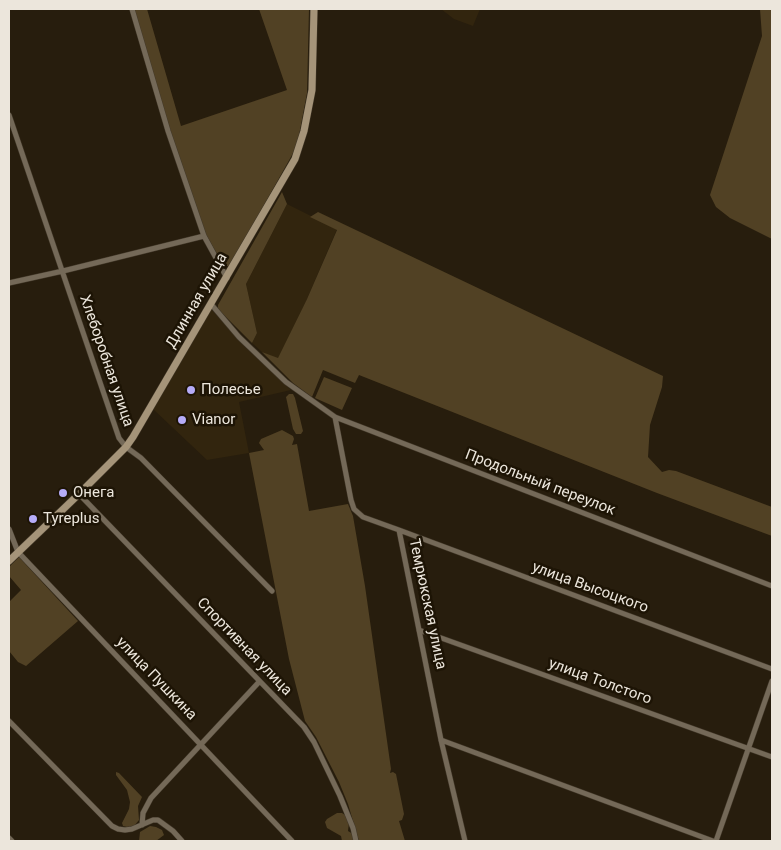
<!DOCTYPE html>
<html>
<head>
<meta charset="utf-8">
<style>
  body { margin:0 }
  #map { position:relative; width:781px; height:850px; overflow:hidden; background:#271d0d; font-family:Roboto,sans-serif }
  canvas { display:block }
  .frame { position:absolute; inset:0; border:10px solid #ece6dc; pointer-events:none }
</style>
</head>
<body>
<div id="map">
<canvas width="781" height="850"></canvas>
<div class="frame"></div>
</div>
<script>
const g = document.querySelector('canvas').getContext('2d');
g.lineJoin = 'round';
function fill(path, color) {
  g.fillStyle = color;
  g.fill(path, 'evenodd');
}
function shape(rows) {
  const path = new Path2D();
  for (const r of rows) {
    path.moveTo(r[0], r[1]);
    for (let i = 2; i < r.length; i += 2) path.lineTo(r[i], r[i + 1]);
  }
  return path;
}
function strokePath(path, color, width, dash) {
  g.strokeStyle = color;
  g.lineWidth = width;
  g.lineCap = dash ? 'butt' : 'round';
  g.setLineDash(dash || []);
  g.stroke(path);
}
function label(font, color, halo, rows, align = 'center') {
  g.font = font + ' Roboto,sans-serif';
  g.lineWidth = 5;
  g.setLineDash([]);
  g.textBaseline = 'middle';
  g.strokeStyle = halo;
  g.fillStyle = color;
  for (const [text, x, y, turn = 0] of rows) {
    g.save();
    g.translate(x, y);
    g.rotate((+turn || 0) * Math.PI / 180);
    g.textAlign = isNaN(turn) ? turn : align;
    if (halo) g.strokeText(text, 0, 0);
    g.fillText(text, 0, 0);
    g.restore();
  }
}
const built = shape([
  [441,9,480,9,473,26,454,19],
  [287,204,337,229,307,299,278,359,262,352,252,343,257,333,246,284],
  [211,309,245,347,291,390,239,402,249,453,207,460,153,409]
]);
const green = shape([
  [134,9,147,9,181,126,287,90,259,9,309,9,307,93,297,146,230,266,224,266,205,233,170,130],
  [760,9,772,9,772,239,730,218,716,207,710,195,762,36],
  [282,192,287,204,246,284,257,333,252,343,218,309,218,305],
  [318,212,663,376,662,387,650,425,648,457,662,472,669,470,676,471,772,507,772,536,657,493,359,375,355,383,323,370,312,397,293,383,262,352,278,358,307,299,337,230,310,217],
  [324,377,352,388,342,410,315,398],
  [289,394,293,394,295,398,303,431,301,434,296,434,293,429,286,397],
  [282,430,293,436,294,439,292,445,297,444,309,511,348,504,353,516,365,586,391,769,390,773,393,772,396,774,404,814,402,820,399,821,405,841,359,841,348,804,339,782,316,737,305,721,289,659,249,453,264,450,259,443,261,439],
  [19,557,78,621,26,666,18,662,9,651,9,602,21,590,9,576,9,567],
  [116,772,119,773,142,797,138,806,139,820,134,826,127,827,123,826,122,823,129,809,130,802,127,790,116,775],
  [337,813,342,813,345,815,349,823,348,831,353,834,354,841,342,841,341,836,327,828,325,822,327,819],
  [150,826,156,827,162,830,164,835,156,841,139,841,140,832]
]);
const street = shape([
  [132,9,168,131,204,236,227,278],
  [9,115,119,438,126,447,141,458,272,591],
  [9,283,63,271,204,236],
  [211,304,239,337,286,382,335,417,351,500,354,509,363,517,399,530,441,740,465,841],
  [335,417,772,586],
  [79,494,304,727,314,742,340,796,353,828,356,841],
  [9,529,18,552,292,841],
  [399,530,772,669],
  [419,630,772,757],
  [9,721,112,826,118,829,125,830,132,829,153,820,158,820,173,831,182,841],
  [441,740,713,841],
  [142,825,143,813,151,798,259,682],
  [9,838,12,841],
  [716,841,772,681]
]);
const secondary = shape([
  [9,561,79,494,126,447,133,437,295,159,304,131,312,90,314,9]
]);
const markers = [
  [191,390,5,"#b6acf8"],
  [182,420,5,"#b6acf8"],
  [63,493,5,"#b6acf8"],
  [33,519,5,"#b6acf8"]
];
const streetNames = [
  ["Длинная улица",197,301,-60],
  ["Хлеборобная улица",106,361,71],
  ["Продольный переулок",540,483,21],
  ["улица Высоцкого",590,588,20],
  ["Темрюкская улица",427,604,78],
  ["Спортивная улица",244,647,46],
  ["улица Пушкина",156,679,46],
  ["улица Толстого",600,682,20]
];
const poiNames = [
  ["Полесье",201,390],
  ["Vianor",192,420],
  ["Онега",73,493],
  ["Tyreplus",43,519]
];
fill(built, '#32250e');
fill(green, '#514124');
strokePath(street, '#43392a', 6);
strokePath(secondary, '#43392a', 8);
strokePath(street, '#746958', 5);
strokePath(secondary, '#a59479', 7);
for (const [x, y, r, color] of markers) {
  const dot = new Path2D();
  dot.arc(x, y, r, 0, 2 * Math.PI);
  g.fillStyle = color;
  g.fill(dot);
  strokePath(dot, '#1d1405', 2);
}
label('15px', '#ece6dc', '#1d1405', streetNames);
label('15px', '#ece6dc', '#1d1405', poiNames, 'left');
</script>
</body>
</html>
